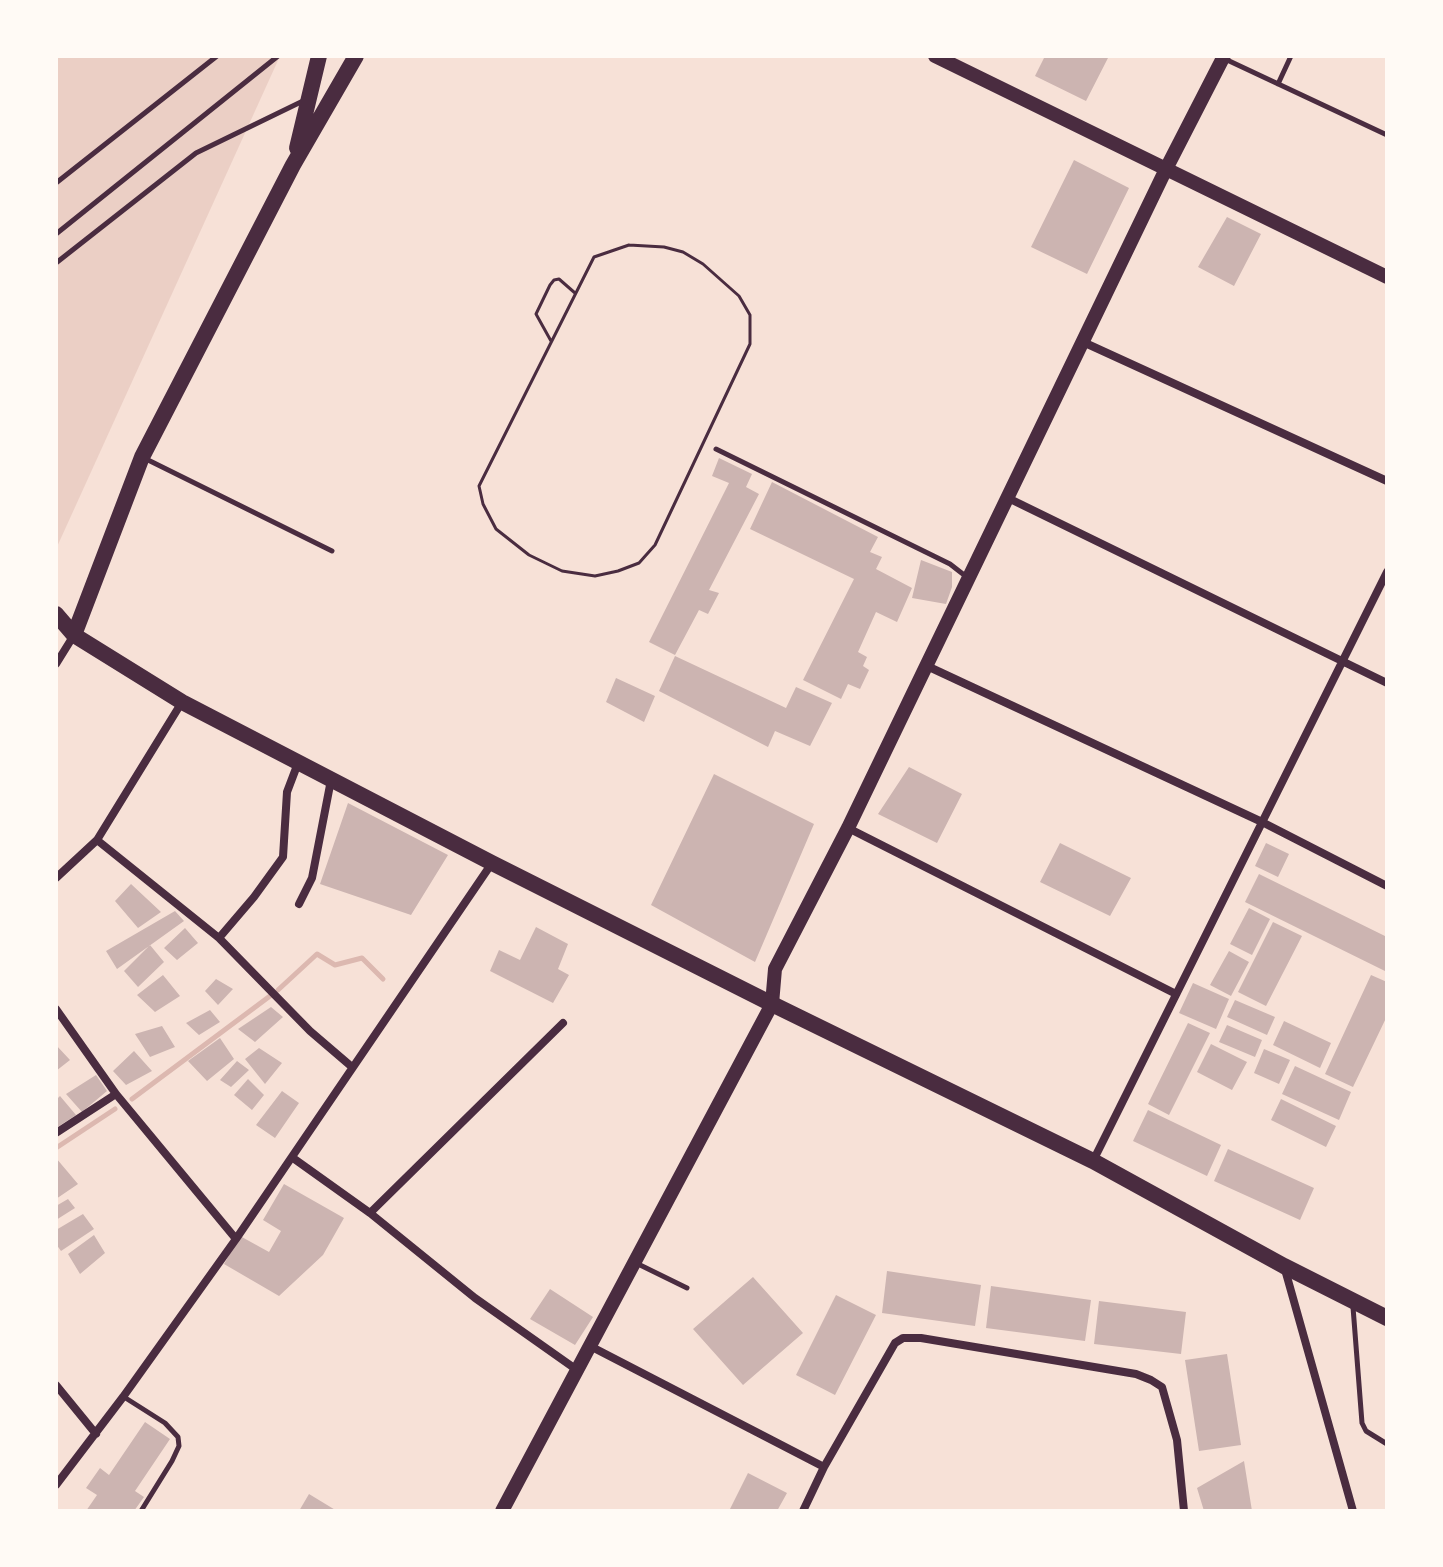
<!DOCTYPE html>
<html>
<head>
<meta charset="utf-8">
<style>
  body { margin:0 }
  #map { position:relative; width:1443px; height:1567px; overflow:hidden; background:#f7e1d7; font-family:Barlow,sans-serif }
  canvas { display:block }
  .frame { position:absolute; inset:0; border:58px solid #fffaf5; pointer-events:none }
</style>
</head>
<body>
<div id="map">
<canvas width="1443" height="1567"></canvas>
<div class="frame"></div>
</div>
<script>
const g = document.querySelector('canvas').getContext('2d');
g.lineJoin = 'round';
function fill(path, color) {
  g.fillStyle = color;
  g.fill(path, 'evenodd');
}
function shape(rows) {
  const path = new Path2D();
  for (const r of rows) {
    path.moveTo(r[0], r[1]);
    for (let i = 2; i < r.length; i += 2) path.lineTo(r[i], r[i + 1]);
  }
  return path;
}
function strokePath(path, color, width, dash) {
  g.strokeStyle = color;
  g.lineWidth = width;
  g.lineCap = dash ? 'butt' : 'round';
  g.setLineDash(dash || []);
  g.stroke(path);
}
const green = shape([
  [56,56,280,56,56,549]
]);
const stream = shape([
  [278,990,317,954,335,965,362,958,383,979],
  [132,1099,270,996],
  [56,1148,115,1109]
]);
const building = shape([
  [1045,56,1109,56,1086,101,1035,76],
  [1074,160,1129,188,1087,274,1031,247],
  [1227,217,1261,234,1234,286,1198,267],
  [719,458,752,474,746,487,759,494,709,590,719,593,708,614,699,610,675,655,649,642,729,483,712,476],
  [772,482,878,537,870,552,882,557,876,569,912,588,897,622,876,612,858,652,867,657,863,666,869,670,860,689,848,684,841,699,803,680,854,579,750,529],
  [921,560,952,572,952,587,946,604,912,598],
  [675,656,786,708,796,687,832,703,810,746,775,731,768,747,659,691],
  [616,678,655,696,644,722,606,702],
  [909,767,962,794,937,843,878,814],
  [714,774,814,824,755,962,651,905],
  [348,803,448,855,411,915,320,884],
  [1060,843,1131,878,1110,916,1040,882],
  [1266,843,1289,854,1278,877,1255,866],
  [1259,874,1387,937,1387,972,1245,902],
  [131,884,161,912,138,928,115,901],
  [1249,908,1270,919,1252,955,1230,944],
  [175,911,184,921,117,969,106,951],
  [1273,922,1302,936,1266,1006,1238,992],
  [536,927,568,944,558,969,569,975,553,1003,490,971,499,950,520,960],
  [185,928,198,943,177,960,164,948],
  [150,945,164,962,138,987,124,971],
  [1229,951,1249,962,1231,996,1210,985],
  [163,975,180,996,155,1012,137,995],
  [1371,975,1387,982,1387,1016,1353,1087,1325,1074],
  [216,979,233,989,218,1005,205,991],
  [1193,983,1229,999,1216,1029,1179,1013],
  [1235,1000,1275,1017,1267,1035,1227,1017],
  [271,1007,283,1017,255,1042,238,1029],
  [210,1010,220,1022,199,1035,186,1023],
  [1284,1021,1331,1043,1320,1068,1273,1045],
  [1188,1023,1210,1033,1169,1115,1148,1104],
  [1227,1025,1262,1040,1255,1057,1219,1042],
  [162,1026,175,1047,150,1057,135,1034],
  [220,1038,234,1059,207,1081,188,1061],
  [1211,1044,1247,1062,1232,1090,1197,1072],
  [56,1045,70,1060,56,1071],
  [259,1048,282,1063,265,1084,245,1059],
  [1264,1049,1290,1060,1279,1084,1254,1073],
  [134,1051,152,1071,126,1085,113,1071],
  [237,1061,249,1070,231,1087,220,1080],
  [1295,1066,1351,1092,1339,1120,1282,1094],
  [96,1075,107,1091,82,1112,66,1094],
  [248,1079,264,1095,252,1110,234,1095],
  [282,1091,299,1103,275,1138,256,1125],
  [60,1096,76,1115,56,1128,56,1100],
  [1281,1099,1336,1126,1326,1147,1271,1120],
  [1148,1110,1221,1145,1207,1176,1133,1141],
  [1228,1149,1314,1188,1300,1220,1214,1181],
  [56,1158,78,1184,56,1199],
  [284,1184,344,1218,323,1255,279,1296,224,1264,240,1236,269,1252,281,1231,263,1220],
  [68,1199,75,1208,56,1220,56,1206],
  [83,1214,94,1229,61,1251,56,1244,56,1230],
  [94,1235,105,1253,80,1274,68,1254],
  [887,1271,981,1285,975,1326,882,1313],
  [753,1277,803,1333,743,1385,693,1329],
  [991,1286,1091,1300,1085,1341,986,1328],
  [550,1289,593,1317,575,1345,530,1319],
  [836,1295,876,1315,835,1395,796,1375],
  [1099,1301,1186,1312,1181,1354,1094,1344],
  [1227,1354,1241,1445,1199,1451,1185,1360],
  [145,1422,170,1439,135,1491,144,1497,134,1511,86,1511,97,1495,86,1488,100,1468,109,1475],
  [1244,1461,1252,1511,1204,1511,1197,1488],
  [748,1473,787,1493,777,1511,729,1511],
  [309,1494,337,1511,299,1511]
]);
const path = shape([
  [629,245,664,247,683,252,703,264,739,296,750,315,750,344,655,545,639,563,618,571,595,576,562,571,529,555,496,529,483,504,479,486,594,257,629,245],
  [551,341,536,314,550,285,554,280,559,279,575,293]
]);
const service = shape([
  [1225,59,1387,135],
  [1278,84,1291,56],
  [56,183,217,56],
  [56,234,278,56],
  [56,263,196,153,305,100],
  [716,449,950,564,968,578],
  [146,459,332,551],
  [638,1264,687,1288],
  [1353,1307,1362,1423,1366,1431,1387,1444],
  [124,1397,165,1423,178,1437,179,1446,172,1461,141,1511]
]);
const minor = shape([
  [1083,342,1387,481],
  [1008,498,1387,683],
  [56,664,74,635],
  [927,666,1262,822,1387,886],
  [848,828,1176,994],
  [97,840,219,938,310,1031,352,1067],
  [56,878,97,840,182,702],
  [299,904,312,878,331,780],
  [219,938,254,897,283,857,287,792,298,763],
  [56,1009,116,1094,236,1239],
  [56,1133,116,1094],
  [293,1158,370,1213,475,1298,577,1370],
  [1093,1161,1387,572],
  [370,1213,563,1023],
  [1284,1266,1353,1511],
  [590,1346,824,1467],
  [56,1385,96,1434],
  [56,1485,123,1397,236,1239,492,863],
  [803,1511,824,1467,895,1343,903,1338,921,1338,1136,1374,1151,1380,1162,1387,1177,1440,1184,1511]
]);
const secondary = shape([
  [935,56,1387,277],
  [502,1511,772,1004,775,969,848,828,1166,169,1224,56]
]);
const primary = shape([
  [297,148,319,56],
  [56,614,74,635,182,702,492,863,772,1004,1093,1161,1284,1266,1387,1318],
  [74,635,142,457,293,165,356,56]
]);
fill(green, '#ebcfc5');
strokePath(stream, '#dcb8b0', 5);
fill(building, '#ccb4b1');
strokePath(path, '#4a2c40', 3);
strokePath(service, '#4a2c40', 5);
strokePath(minor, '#4a2c40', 8);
strokePath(secondary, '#4a2c40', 14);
strokePath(primary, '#4a2c40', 16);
</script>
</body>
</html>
